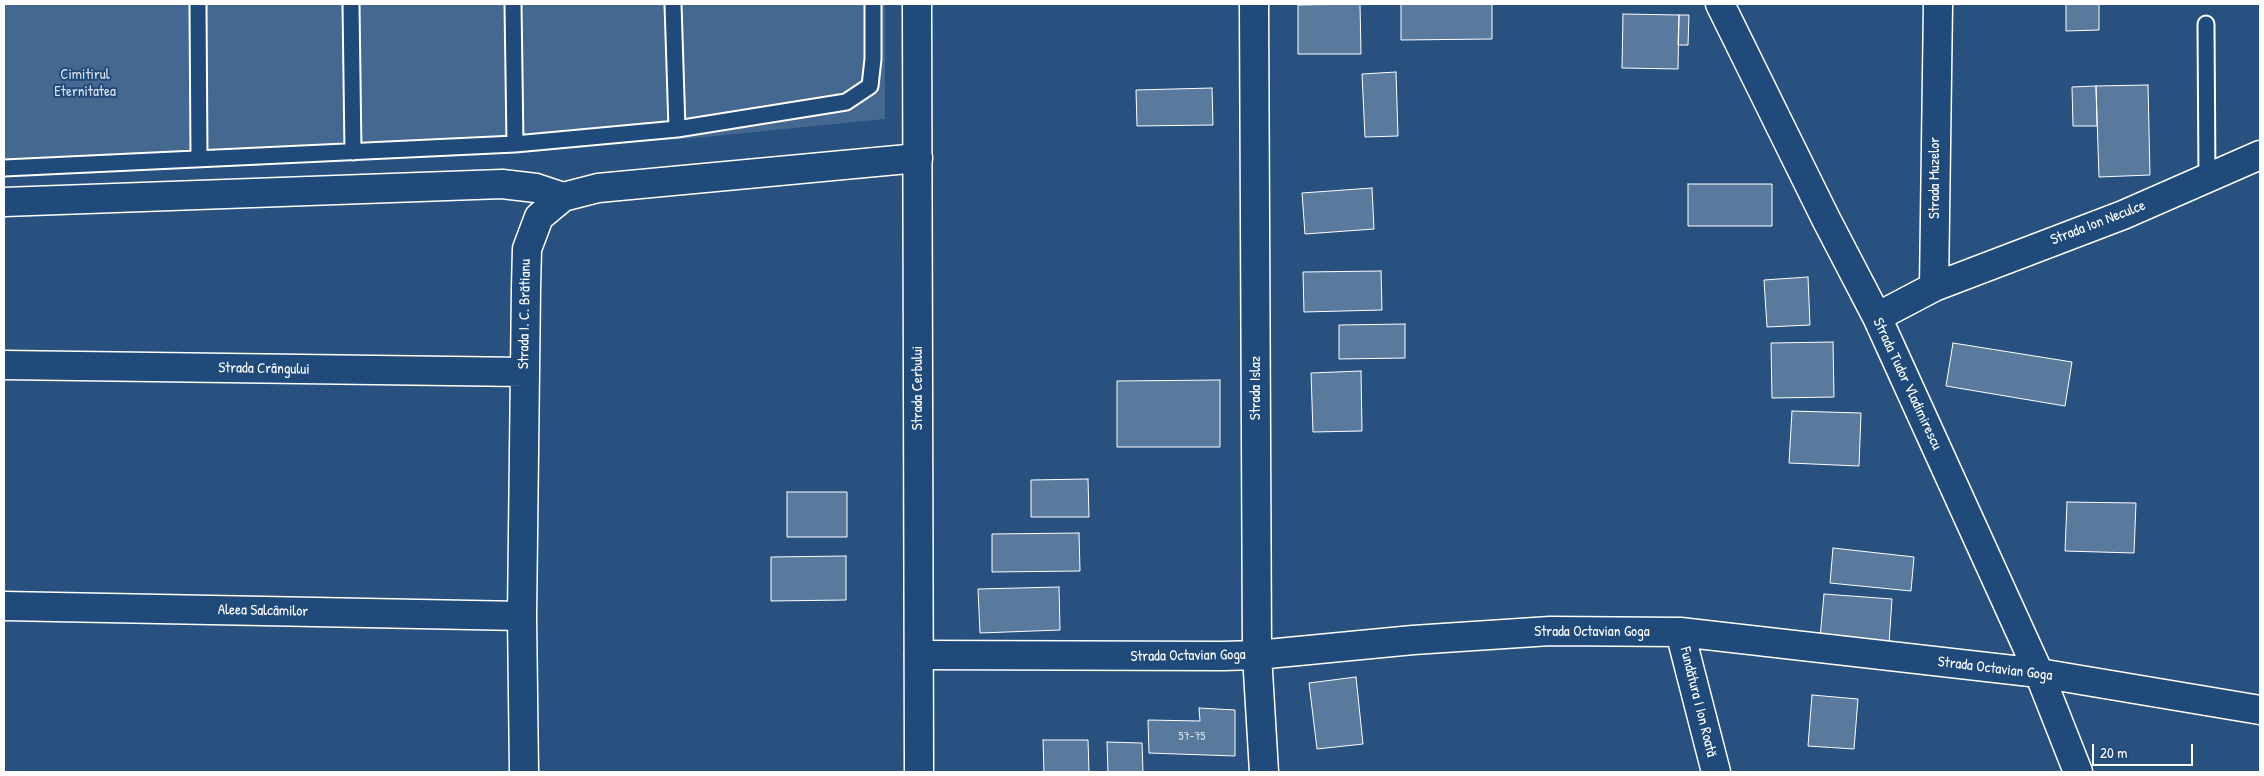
<!DOCTYPE html>
<html>
<head>
<meta charset="utf-8">
<style>
  body { margin:0 }
  #map { position:relative; width:2264px; height:776px; overflow:hidden; background:#28517f; font-family:"Patrick Hand",sans-serif }
  canvas { display:block }
  .frame { position:absolute; inset:0; border:5px solid #fff; pointer-events:none }
  .scale { position:absolute; left:2092px; top:744px; width:101px; height:22px; box-sizing:border-box; border:2px solid #fff; border-top:0; padding-left:6px; font-size:15px; line-height:18px; white-space:nowrap; color:#fff; -webkit-text-stroke:4px #1f4a7a; paint-order:stroke }
</style>
</head>
<body>
<div id="map">
<canvas width="2264" height="776"></canvas>
<div class="frame"></div>
<div class="scale">20 m</div>
</div>
<script>
const g = document.querySelector('canvas').getContext('2d');
g.lineJoin = 'round';
function fill(path, color) {
  g.fillStyle = color;
  g.fill(path, 'evenodd');
}
function shape(rows) {
  const path = new Path2D();
  for (const r of rows) {
    path.moveTo(r[0], r[1]);
    for (let i = 2; i < r.length; i += 2) path.lineTo(r[i], r[i + 1]);
  }
  return path;
}
function strokePath(path, color, width, dash) {
  g.strokeStyle = color;
  g.lineWidth = width;
  g.lineCap = dash ? 'butt' : 'round';
  g.setLineDash(dash || []);
  g.stroke(path);
}
function label(font, color, halo, rows, align = 'center') {
  g.font = font + ' "Patrick Hand",sans-serif';
  g.lineWidth = 4;
  g.setLineDash([]);
  g.textBaseline = 'middle';
  g.strokeStyle = halo;
  g.fillStyle = color;
  for (const [text, x, y, turn = 0] of rows) {
    g.save();
    g.translate(x, y);
    g.rotate((+turn || 0) * Math.PI / 180);
    g.textAlign = isNaN(turn) ? turn : align;
    if (halo) g.strokeText(text, 0, 0);
    g.fillText(text, 0, 0);
    g.restore();
  }
}
const green = shape([
  [4,4,885,4,885,119,685,139,4,167]
]);
const building = shape([
  [1360,4,1361,54,1298,54,1298,5,1360,4],
  [1401,4,1492,4,1492,39,1401,40,1401,4],
  [2066,4,2099,4,2099,30,2066,31,2066,4],
  [1623,14,1679,15,1678,69,1622,68,1623,14],
  [1679,15,1689,15,1688,45,1678,45,1679,15],
  [1396,72,1398,136,1365,137,1362,74,1396,72],
  [2148,85,2150,175,2099,177,2096,86,2148,85],
  [2096,86,2097,126,2073,126,2072,87,2096,86],
  [1212,88,1213,125,1137,126,1136,90,1212,88],
  [1688,184,1772,184,1772,226,1688,226,1688,184],
  [1372,188,1374,229,1305,234,1302,193,1372,188],
  [1381,271,1382,310,1304,312,1303,272,1381,271],
  [1808,277,1810,325,1767,327,1764,280,1808,277],
  [1405,324,1405,358,1339,359,1339,325,1405,324],
  [1833,342,1834,397,1772,398,1771,343,1833,342],
  [1953,343,2072,362,2065,406,1946,386,1953,343],
  [1361,371,1362,431,1313,432,1311,373,1361,371],
  [1220,380,1220,447,1117,447,1117,381,1220,380],
  [1792,411,1861,413,1859,466,1789,463,1792,411],
  [1088,479,1089,517,1031,517,1031,480,1088,479],
  [787,492,847,492,847,537,787,537,787,492],
  [2067,502,2136,503,2134,553,2065,551,2067,502],
  [1079,533,1080,571,992,572,992,534,1079,533],
  [1833,548,1914,557,1911,591,1830,583,1833,548],
  [846,556,846,600,771,601,771,557,846,556],
  [1059,587,1060,630,980,633,978,589,1059,587],
  [1824,594,1892,599,1889,644,1820,638,1824,594],
  [1356,677,1363,744,1317,749,1309,683,1356,677],
  [1812,695,1858,699,1854,749,1808,746,1812,695],
  [1199,708,1235,710,1235,756,1149,753,1148,720,1200,721,1199,708],
  [1043,740,1088,740,1089,772,1044,772,1043,740],
  [1107,742,1142,743,1143,772,1108,772,1107,742]
]);
const service = shape([
  [198,4,199,159],
  [351,4,353,152],
  [513,4,515,144],
  [673,4,677,129],
  [2206,24,2207,179],
  [4,168,515,144,677,129,846,102,870,86,873,59,873,4]
]);
const minor = shape([
  [1254,4,1257,655,1264,772],
  [1720,4,1826,219,1877,317,2039,673,2078,772],
  [4,202,502,184,536,188,563,197],
  [1934,287,2123,215,2260,155],
  [1877,317,1934,287,1938,4],
  [4,365,524,372],
  [4,606,522,616],
  [1680,632,1716,772],
  [919,655,1223,656,1257,655,1413,640,1550,631,1680,632,2039,673,2260,710],
  [524,772,522,616,526,288,527,249,539,217,563,197,598,188,918,158]
]);
const tertiary = shape([
  [917,4,919,772]
]);
const numberNames = [
  ["57-75",1192,737]
];
const parkNames = [
  ["Cimitirul",85,75],
  ["Eternitatea",85,92]
];
const streetNames = [
  ["Strada Muzelor",1935,178,-90],
  ["Strada Ion Neculce",2098,223,-21],
  ["Strada I. C. Brătianu",525,314,-89],
  ["Strada Crângului",264,369,1],
  ["Strada Tudor Vladimirescu",1907,384,65],
  ["Strada Cerbului",918,388,-90],
  ["Strada Islaz",1256,388,-90],
  ["Aleea Salcâmilor",263,611,1],
  ["Strada Octavian Goga",1592,632],
  ["Strada Octavian Goga",1188,656,-1],
  ["Strada Octavian Goga",1995,669,7],
  ["Fundătura I Ion Roată",1698,702,76]
];
fill(green, '#446890');
fill(building, '#5a7a9d');
strokePath(building, '#fff', 1);
strokePath(service, '#fff', 19);
strokePath(minor, '#fff', 31);
strokePath(tertiary, '#fff', 31);
strokePath(service, '#1f4a7a', 15);
strokePath(minor, '#1f4a7a', 28);
strokePath(tertiary, '#1f4a7a', 28);
label('12px', '#d6dee6', null, numberNames);
label('15px', '#dae1e9', '#1f4a7a', parkNames);
label('15px', '#fff', '#1f4a7a', streetNames);
</script>
</body>
</html>
